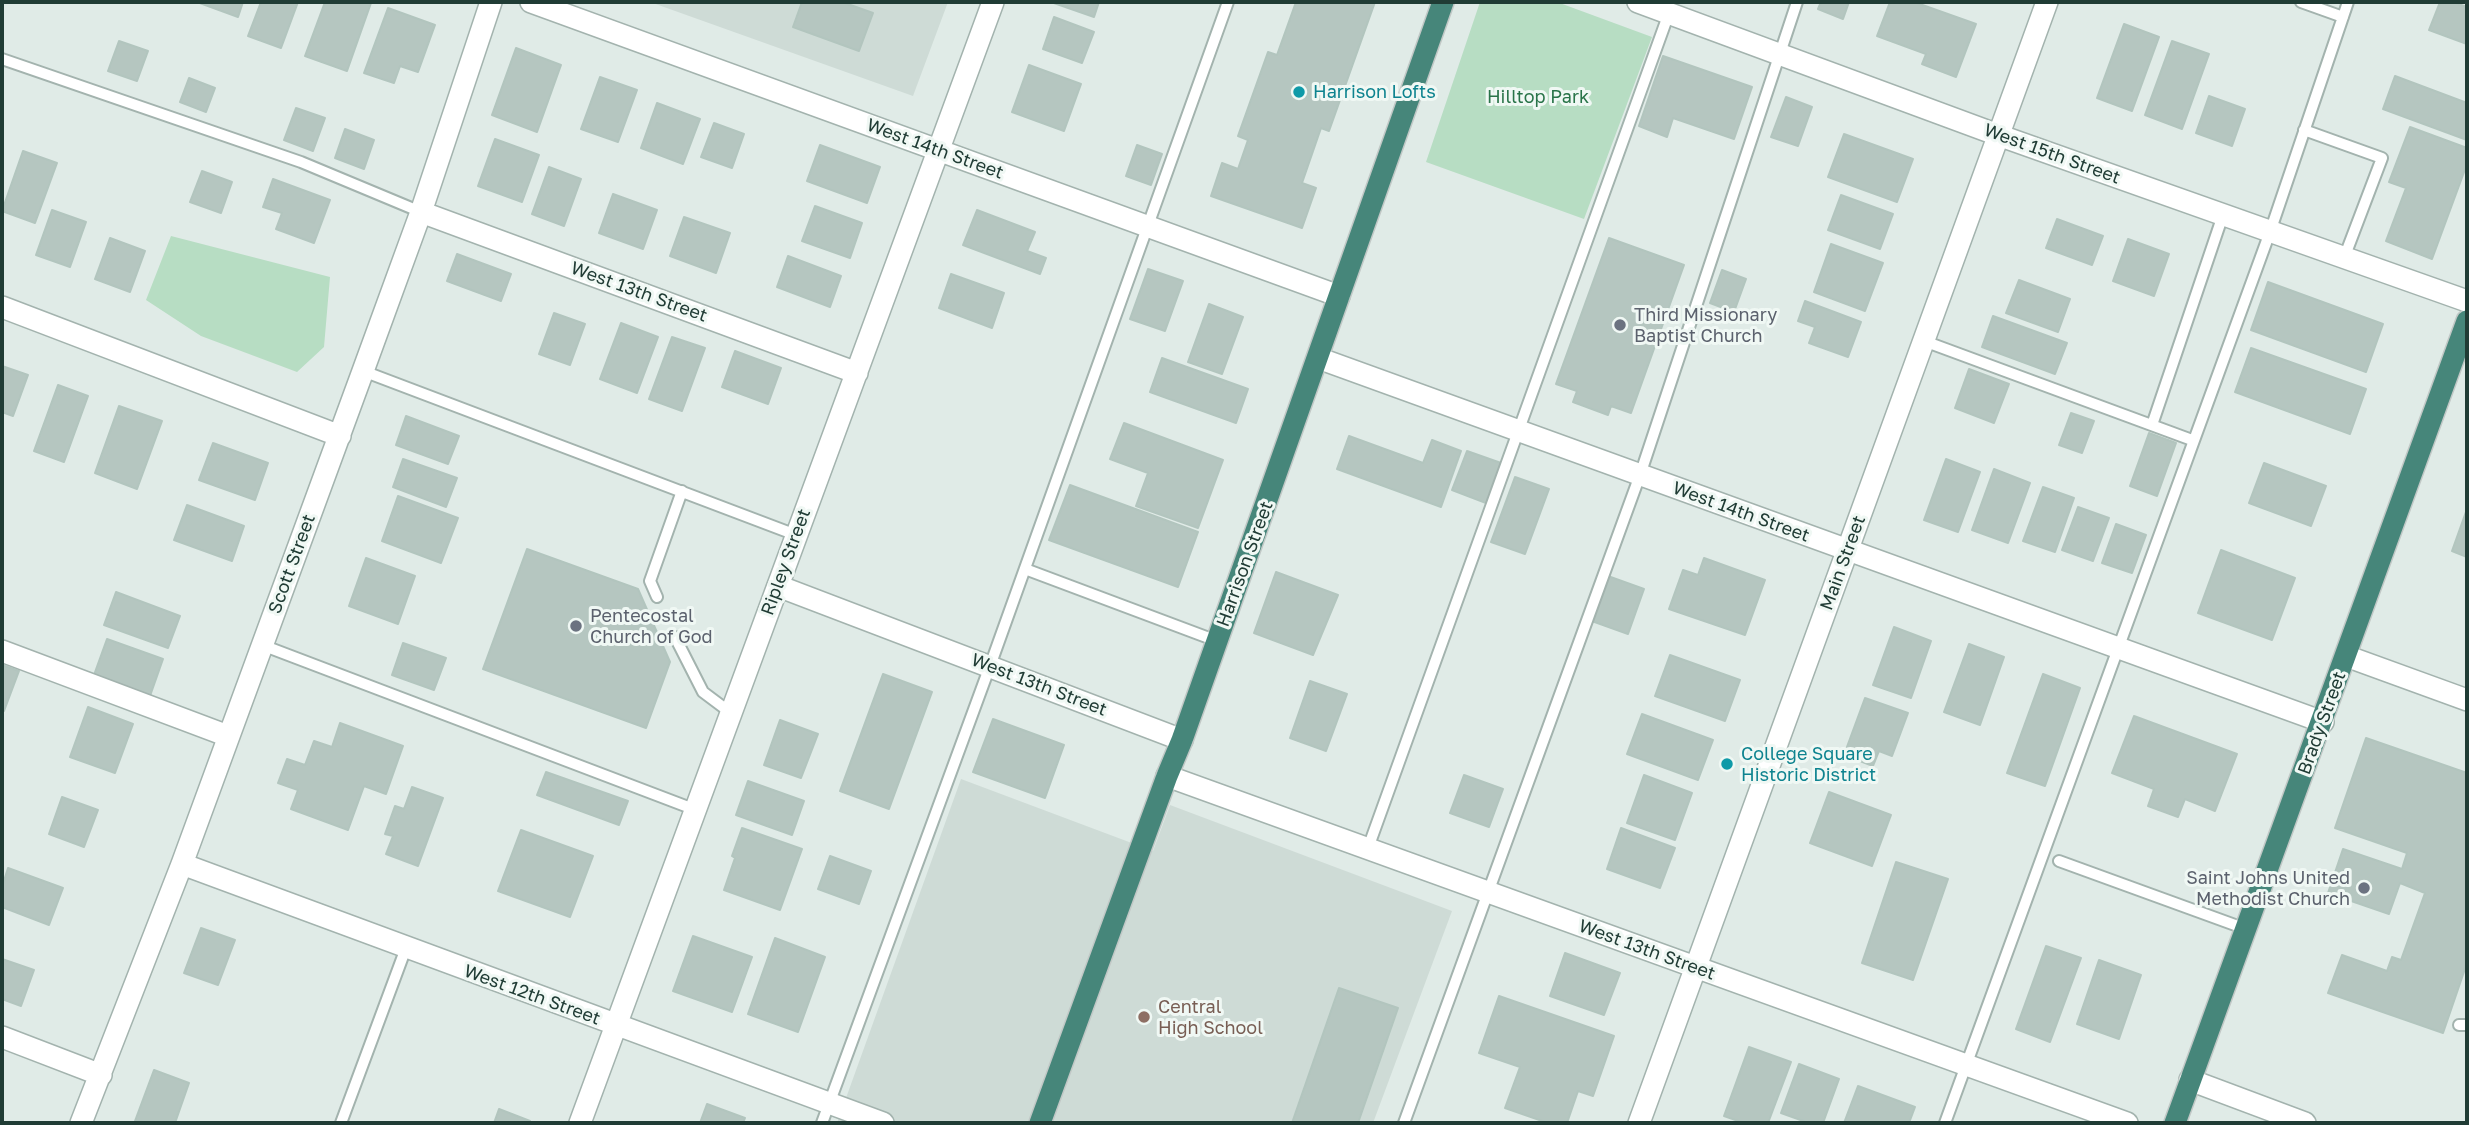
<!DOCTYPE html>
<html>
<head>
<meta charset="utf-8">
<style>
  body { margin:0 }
  #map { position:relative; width:2469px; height:1125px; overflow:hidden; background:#e0ebe7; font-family:"Golos Text",sans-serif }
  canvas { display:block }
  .frame { position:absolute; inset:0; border:4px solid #203c35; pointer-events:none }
</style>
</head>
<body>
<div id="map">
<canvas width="2469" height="1125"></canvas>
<div class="frame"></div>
</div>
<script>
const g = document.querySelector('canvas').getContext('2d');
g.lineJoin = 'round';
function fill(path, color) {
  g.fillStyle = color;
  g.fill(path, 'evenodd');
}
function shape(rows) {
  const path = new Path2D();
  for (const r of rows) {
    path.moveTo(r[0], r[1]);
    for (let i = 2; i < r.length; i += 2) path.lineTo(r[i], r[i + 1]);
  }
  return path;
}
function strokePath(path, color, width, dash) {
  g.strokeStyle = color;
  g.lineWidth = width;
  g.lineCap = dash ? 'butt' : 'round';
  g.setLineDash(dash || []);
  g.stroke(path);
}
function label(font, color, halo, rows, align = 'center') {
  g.font = font + ' "Golos Text",sans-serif';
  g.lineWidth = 6;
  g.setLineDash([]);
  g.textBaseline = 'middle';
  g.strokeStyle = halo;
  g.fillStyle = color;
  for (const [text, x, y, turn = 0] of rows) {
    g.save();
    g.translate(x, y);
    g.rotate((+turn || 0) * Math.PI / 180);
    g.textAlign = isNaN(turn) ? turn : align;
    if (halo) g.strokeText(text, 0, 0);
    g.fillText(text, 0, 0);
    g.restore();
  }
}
const built = shape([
  [650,2,948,2,913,96],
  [961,779,1153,851,1170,805,1452,911,1373,1123,837,1123]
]);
const green = shape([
  [1480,2,1557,2,1652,37,1584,219,1426,162],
  [171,236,330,277,324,347,297,372,201,336,146,300]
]);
const building = shape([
  [197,2,243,2,238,17,197,2],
  [261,2,298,2,281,48,248,36,261,2],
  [325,2,371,3,347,71,305,56,325,2],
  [802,2,842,2,873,13,859,51,793,27,802,2],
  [1051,2,1099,2,1094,17,1051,2],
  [1296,2,1375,2,1329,131,1321,128,1302,183,1316,188,1302,228,1211,196,1222,163,1238,169,1248,140,1238,136,1268,52,1277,55,1296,2],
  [1821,2,1849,2,1843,19,1818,9,1821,2],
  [1890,2,1914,2,1976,24,1956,77,1922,64,1926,54,1877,36,1890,2],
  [2440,2,2453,2,2467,7,2467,44,2429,30,2440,2],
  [388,8,435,25,418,72,400,66,394,83,364,73,388,8],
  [1054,17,1094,32,1082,63,1043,49,1054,17],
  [2124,24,2159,37,2132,111,2097,98,2124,24],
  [119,41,148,51,137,81,108,71,119,41],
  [2172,41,2209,54,2182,129,2145,115,2172,41],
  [516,48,561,65,537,132,492,115,516,48],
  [1663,56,1752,87,1734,139,1673,118,1667,137,1639,126,1663,56],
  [1029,65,1081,84,1064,131,1012,112,1029,65],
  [2395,76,2467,103,2467,140,2383,109,2395,76],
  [600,77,637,90,618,142,581,129,600,77],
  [189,78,215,88,206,112,180,102,189,78],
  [2209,96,2245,109,2232,146,2196,133,2209,96],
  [1786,97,1812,107,1798,146,1771,137,1786,97],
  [657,103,700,119,683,164,641,148,657,103],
  [296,108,325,118,313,151,284,140,296,108],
  [714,123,744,134,732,168,701,157,714,123],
  [2410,127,2467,148,2467,164,2432,259,2386,241,2406,188,2389,182,2410,127],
  [345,129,374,140,364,169,335,158,345,129],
  [1844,134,1913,159,1897,202,1828,177,1844,134],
  [495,139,539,155,522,202,478,186,495,139],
  [820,145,880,167,867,203,807,181,820,145],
  [1137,145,1162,154,1151,185,1126,176,1137,145],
  [23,151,57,163,35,223,2,211,23,151],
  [549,167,581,179,564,226,532,214,549,167],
  [202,171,232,182,221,213,190,202,202,171],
  [273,179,330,200,314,243,276,229,282,213,263,207,273,179],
  [613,194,657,210,643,249,599,233,613,194],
  [1841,195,1893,214,1880,249,1828,230,1841,195],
  [815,206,862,223,850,258,802,241,815,206],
  [52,210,86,222,70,267,36,255,52,210],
  [977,210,1035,232,1027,251,1046,258,1040,274,963,245,977,210],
  [684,217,730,233,716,273,670,256,684,217],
  [2057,219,2103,236,2092,265,2046,248,2057,219],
  [110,238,145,251,130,292,95,279,110,238],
  [1609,238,1684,265,1631,413,1611,406,1608,415,1573,402,1577,391,1556,384,1609,238],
  [2128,239,2169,254,2154,296,2113,281,2128,239],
  [1831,244,1883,263,1865,311,1814,292,1831,244],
  [457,254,511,274,501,301,447,281,457,254],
  [788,256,841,276,830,307,777,287,788,256],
  [1148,269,1183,281,1165,331,1130,319,1148,269],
  [1722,270,1746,279,1734,312,1710,303,1722,270],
  [951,274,1004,293,992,328,939,308,951,274],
  [2019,280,2070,299,2058,332,2006,313,2019,280],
  [2268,282,2383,324,2366,372,2251,330,2268,282],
  [1805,301,1861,322,1848,357,1809,343,1815,327,1798,321,1805,301],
  [1209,304,1243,317,1222,374,1188,362,1209,304],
  [554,313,585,324,570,365,539,354,554,313],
  [1993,316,2067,343,2055,374,1982,347,1993,316],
  [621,323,658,337,637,393,600,379,621,323],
  [672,337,705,348,682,411,649,399,672,337],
  [2251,348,2366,389,2350,434,2235,392,2251,348],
  [735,351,781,368,768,404,722,387,735,351],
  [1162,358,1248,389,1236,423,1150,392,1162,358],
  [2,366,28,375,13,416,2,412,2,366],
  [1969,369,2009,384,1994,423,1955,408,1969,369],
  [58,385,88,396,64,462,34,451,58,385],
  [119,406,162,421,137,489,95,473,119,406],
  [2071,413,2094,421,2082,453,2059,445,2071,413],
  [406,416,459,436,448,464,396,445,406,416],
  [1124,423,1223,460,1198,528,1136,506,1148,473,1110,459,1124,423],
  [2149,433,2176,443,2157,496,2130,486,2149,433],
  [1349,436,1423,463,1432,440,1461,451,1441,507,1337,469,1349,436],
  [213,443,268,463,255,500,199,480,213,443],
  [1467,451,1501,463,1486,503,1452,490,1467,451],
  [403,459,457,478,446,507,393,487,403,459],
  [1946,459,1980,472,1958,532,1924,520,1946,459],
  [2264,463,2326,486,2311,526,2249,503,2264,463],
  [1994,469,2030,483,2008,543,1972,530,1994,469],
  [1515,477,1549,489,1525,554,1491,542,1515,477],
  [1070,485,1198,532,1178,587,1049,540,1070,485],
  [2043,487,2074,498,2055,552,2023,541,2043,487],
  [398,496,458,518,441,563,382,541,398,496],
  [187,505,244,526,232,561,174,540,187,505],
  [2078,507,2109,518,2093,561,2062,550,2078,507],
  [2467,509,2467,557,2452,551,2467,509],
  [2116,524,2146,535,2132,573,2102,563,2116,524],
  [527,549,638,589,670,662,646,728,483,669,527,549],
  [2221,550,2295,578,2272,640,2198,613,2221,550],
  [366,558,415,576,398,624,349,606,366,558],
  [1704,558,1765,580,1745,635,1669,609,1683,570,1698,575,1704,558],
  [1276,572,1338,595,1313,655,1254,633,1276,572],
  [1605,575,1644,589,1628,634,1589,620,1605,575],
  [116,592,180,616,168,648,104,625,116,592],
  [1894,627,1931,641,1911,698,1873,685,1894,627],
  [107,639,163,659,150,696,94,675,107,639],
  [403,643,446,658,434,690,392,675,403,643],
  [1969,644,2004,657,1980,725,1944,712,1969,644],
  [1670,655,1740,680,1725,721,1655,696,1670,655],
  [2,665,19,671,4,711,2,710,2,665],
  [883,674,932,692,889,809,840,791,883,674],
  [2043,674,2080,688,2045,786,2007,773,2043,674],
  [1310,681,1347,694,1326,751,1290,738,1310,681],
  [1865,698,1908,713,1892,756,1879,751,1873,766,1844,755,1865,698],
  [88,707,133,724,115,773,70,757,88,707],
  [1642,714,1713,740,1698,780,1627,754,1642,714],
  [2134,716,2237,754,2215,811,2185,799,2178,817,2148,806,2154,789,2112,773,2134,716],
  [993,719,1064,745,1045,798,973,772,993,719],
  [780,720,818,734,801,778,764,765,780,720],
  [340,723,403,746,386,794,364,786,348,830,291,809,298,790,278,783,287,759,305,765,314,741,332,747,340,723],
  [2366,738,2467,773,2467,963,2443,1033,2328,993,2342,955,2387,971,2392,957,2401,960,2425,893,2400,883,2389,914,2328,893,2343,849,2402,869,2407,853,2335,828,2366,738],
  [546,772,628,801,619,825,537,795,546,772],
  [1464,775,1503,789,1489,827,1450,813,1464,775],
  [1644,775,1692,793,1675,840,1627,823,1644,775],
  [748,781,804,801,792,835,736,815,748,781],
  [412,787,443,798,418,866,386,854,393,836,385,834,395,806,404,809,412,787],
  [1829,792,1891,815,1872,866,1810,843,1829,792],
  [62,797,98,810,84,847,49,834,62,797],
  [742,828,802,849,780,910,724,890,735,858,732,856,742,828],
  [1621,828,1675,848,1660,888,1607,869,1621,828],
  [521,830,593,856,570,917,498,891,521,830],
  [830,856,871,871,859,904,818,889,830,856],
  [1896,862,1948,879,1913,980,1862,963,1896,862],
  [8,868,63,888,49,925,2,907,2,887,8,868],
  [201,928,235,940,218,985,184,973,201,928],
  [693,936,752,957,732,1012,673,991,693,936],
  [775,938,825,957,798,1032,748,1014,775,938],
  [2046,946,2081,958,2050,1042,2016,1029,2046,946],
  [1565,953,1620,973,1604,1015,1550,996,1565,953],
  [2,959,34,970,21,1006,2,999,2,959],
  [2099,960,2141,975,2119,1039,2077,1024,2099,960],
  [1339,988,1398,1008,1358,1123,1292,1123,1339,988],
  [1499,996,1614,1036,1593,1096,1578,1091,1567,1123,1548,1123,1505,1108,1520,1067,1479,1053,1499,996],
  [1749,1047,1791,1062,1768,1123,1744,1123,1724,1116,1749,1047],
  [1799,1064,1839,1079,1823,1123,1809,1123,1781,1113,1799,1064],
  [154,1070,189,1083,175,1123,135,1121,154,1070],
  [1858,1086,1915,1107,1909,1123,1844,1123,1858,1086],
  [707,1104,745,1118,743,1123,700,1123,707,1104],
  [499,1109,530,1121,529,1123,494,1123,499,1109]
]);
const service = shape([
  [2301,2,2343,17],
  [2,59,301,162,421,212],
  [2304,130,2382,158,2344,258],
  [1924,341,2192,440],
  [363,371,796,535],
  [2152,425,2223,215],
  [1025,569,1217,641],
  [657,597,650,581,682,491],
  [675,637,703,692,731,713],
  [262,645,696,810],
  [1368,848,1669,13],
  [2059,861,2246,929],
  [2459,1025,2467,1025],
  [341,1123,406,948],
  [822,1123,990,666,1228,2],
  [1404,1123,1640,475,1797,2],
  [1945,1123,2270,232,2348,2]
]);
const minor = shape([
  [531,2,1339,296],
  [421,212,857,373],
  [2,307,340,436],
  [778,586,1182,740],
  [2,651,228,736],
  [1167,776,2127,1123],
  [182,864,883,1123],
  [2,1037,101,1075],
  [2190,1080,2305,1123],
  [81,1123,182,864,363,371,421,212,491,2],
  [580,1123,993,2]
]);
const tertiary = shape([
  [1638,2,1998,135,2467,301],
  [1318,358,2323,722],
  [2346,656,2467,700],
  [1639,1123,2047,2]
]);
const trunk = shape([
  [1040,1123,1167,776,1182,740,1443,2],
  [2175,1123,2467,321]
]);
const markers = [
  [1299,92,7,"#0f9aa8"],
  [1620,325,7,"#6b7280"],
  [576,626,7,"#6b7280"],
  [1727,764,7,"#0f9aa8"],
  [2364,888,7,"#6b7280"],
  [1144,1017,7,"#8d6e63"]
];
const cultureNames = [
  ["Harrison Lofts",1313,92],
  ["College Square",1741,754],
  ["Historic District",1741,775]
];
const parkNames = [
  ["Hilltop Park",1538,97]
];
const streetNames = [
  ["West 14th Street",935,149,20],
  ["West 15th Street",2052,154,20],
  ["West 13th Street",639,292,20],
  ["West 14th Street",1741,512,20],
  ["Ripley Street",786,562,-70],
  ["Main Street",1843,563,-70],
  ["Scott Street",292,564,-70],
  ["Harrison Street",1245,564,-70],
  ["West 13th Street",1039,685,21],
  ["Brady Street",2322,723,-70],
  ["West 13th Street",1647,950,20],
  ["West 12th Street",532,995,20]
];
const worshipNames = [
  ["Third Missionary",1634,315],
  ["Baptist Church",1634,336],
  ["Pentecostal",590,616],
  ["Church of God",590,637],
  ["Saint Johns United",2350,878,"right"],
  ["Methodist Church",2350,899,"right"]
];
const educationNames = [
  ["Central",1158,1007],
  ["High School",1158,1028]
];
fill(built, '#cedbd6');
fill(green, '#b7ddc3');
fill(building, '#b5c6c0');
strokePath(building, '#b2c5be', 2);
strokePath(service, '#a3b3ae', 14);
strokePath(minor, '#a3b3ae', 24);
strokePath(tertiary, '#a3b3ae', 24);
strokePath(trunk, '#c1c8c6', 24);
strokePath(service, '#fff', 10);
strokePath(minor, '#fff', 21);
strokePath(tertiary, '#fff', 21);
strokePath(trunk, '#46867a', 21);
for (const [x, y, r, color] of markers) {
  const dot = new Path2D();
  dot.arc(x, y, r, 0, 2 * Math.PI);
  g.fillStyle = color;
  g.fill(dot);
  strokePath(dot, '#f0f8f4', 2.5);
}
label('18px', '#0d838f', '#f0f8f4', cultureNames, 'left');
label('18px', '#297449', '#f0f8f4', parkNames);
label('18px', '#203c35', '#f0f8f4', streetNames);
label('18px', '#5b616d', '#f0f8f4', worshipNames, 'left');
label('18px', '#785e54', '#f0f8f4', educationNames, 'left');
</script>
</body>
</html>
